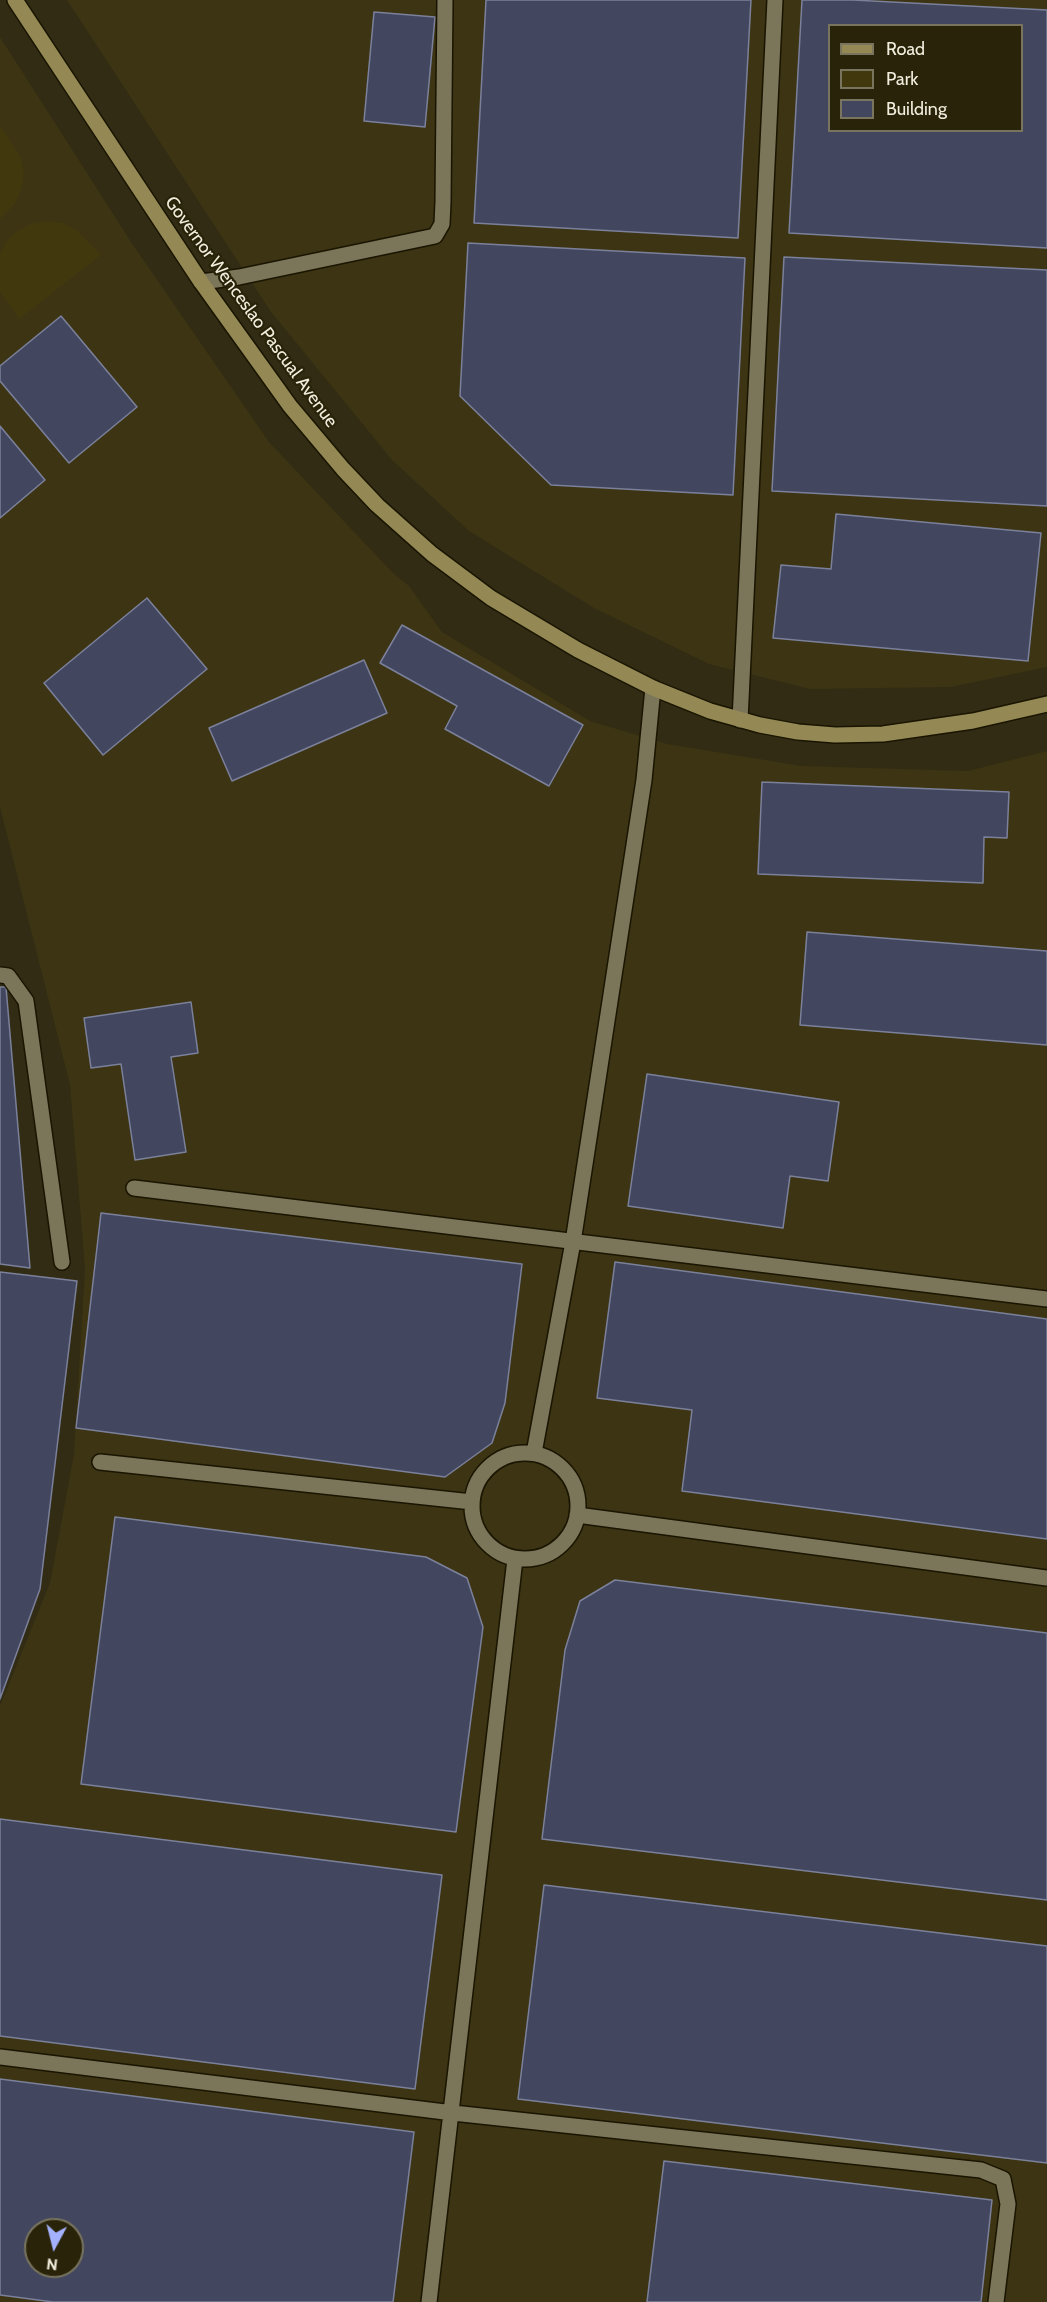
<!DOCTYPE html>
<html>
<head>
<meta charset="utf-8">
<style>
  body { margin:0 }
  #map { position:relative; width:1047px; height:2302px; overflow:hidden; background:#322c14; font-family:Cabin,sans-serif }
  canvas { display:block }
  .legend { position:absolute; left:828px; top:24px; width:195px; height:108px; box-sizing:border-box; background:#282309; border:2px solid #78745e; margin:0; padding:8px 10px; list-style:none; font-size:18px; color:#f1eede }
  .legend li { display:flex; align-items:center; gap:12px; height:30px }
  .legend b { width:30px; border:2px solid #78745e }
  .north { position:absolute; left:24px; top:2218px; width:60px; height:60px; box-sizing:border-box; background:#282309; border:2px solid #78745e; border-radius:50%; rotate:187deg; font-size:16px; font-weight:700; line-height:24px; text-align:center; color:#f1eede }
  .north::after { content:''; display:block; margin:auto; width:21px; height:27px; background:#a4b1fc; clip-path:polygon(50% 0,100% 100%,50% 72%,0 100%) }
</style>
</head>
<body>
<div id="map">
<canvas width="1047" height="2302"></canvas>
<ul class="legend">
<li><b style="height:8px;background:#948955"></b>Road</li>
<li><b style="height:16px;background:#41380e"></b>Park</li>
<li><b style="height:16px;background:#42465e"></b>Building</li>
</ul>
<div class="north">N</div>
</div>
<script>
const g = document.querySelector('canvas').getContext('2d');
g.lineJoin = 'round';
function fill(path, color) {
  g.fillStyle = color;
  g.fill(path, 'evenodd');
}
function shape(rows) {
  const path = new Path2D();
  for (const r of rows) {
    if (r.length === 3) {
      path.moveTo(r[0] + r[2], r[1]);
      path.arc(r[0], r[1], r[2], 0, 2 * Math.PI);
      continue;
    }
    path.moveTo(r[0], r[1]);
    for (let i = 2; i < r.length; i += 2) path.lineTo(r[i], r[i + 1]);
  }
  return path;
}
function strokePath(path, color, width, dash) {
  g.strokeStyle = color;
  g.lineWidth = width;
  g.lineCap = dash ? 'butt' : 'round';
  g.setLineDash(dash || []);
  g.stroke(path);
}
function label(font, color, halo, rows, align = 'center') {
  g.font = font + ' Cabin,sans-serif';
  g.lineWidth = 4.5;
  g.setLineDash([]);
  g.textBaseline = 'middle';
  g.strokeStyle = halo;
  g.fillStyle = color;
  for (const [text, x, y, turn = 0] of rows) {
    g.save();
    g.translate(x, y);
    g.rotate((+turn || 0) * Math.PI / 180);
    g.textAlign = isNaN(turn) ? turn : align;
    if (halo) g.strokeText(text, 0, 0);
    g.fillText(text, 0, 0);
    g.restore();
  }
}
const built = shape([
  [67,0,1047,0,1047,667,951,687,810,689,709,664,594,608,469,531,392,460,271,312],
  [830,26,1022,26,1022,130,830,130],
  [0,37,133,245,269,442,392,572,409,586,442,632,590,721,667,744,802,766,968,771,1047,751,1047,2302,0,2302,0,1706,50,1583,74,1454,85,1269,70,1085,0,807],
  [36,2230,72,2230,72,2266,36,2266]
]);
const green = shape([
  [0,126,20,156,24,172,22,188,15,204,0,219],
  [46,221,62,223,77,230,101,255,19,319,0,292,0,254,5,243,16,232,30,224]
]);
const building = shape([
  [486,0,751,0,738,238,474,223,486,0],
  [802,0,853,0,1047,10,1047,248,789,233,802,0],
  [830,26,1022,26,1022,130,830,130,830,26],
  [374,12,435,17,425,127,364,121,374,12],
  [468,243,745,258,733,495,551,485,460,396,468,243],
  [784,257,1047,270,1047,506,772,491,784,257],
  [61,316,137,407,69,463,0,381,0,366,61,316],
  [0,426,45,480,0,518,0,426],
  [836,514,1041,533,1028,661,773,638,781,565,831,569,836,514],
  [147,598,207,669,103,755,44,683,147,598],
  [402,625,583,725,549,786,445,729,457,706,380,663,402,625],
  [364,660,387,713,232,781,209,728,364,660],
  [762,782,1009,792,1007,838,984,837,983,883,758,874,762,782],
  [807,932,1047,951,1047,1045,800,1025,807,932],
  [0,987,6,987,30,1268,0,1264,0,987],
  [191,1002,198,1053,171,1057,186,1152,135,1160,121,1064,91,1068,84,1018,191,1002],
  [647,1074,839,1102,828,1181,790,1176,783,1228,628,1206,647,1074],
  [101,1213,522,1264,505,1403,492,1443,445,1477,76,1428,101,1213],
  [615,1262,1047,1319,1047,1539,682,1491,692,1410,597,1398,615,1262],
  [0,1272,77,1281,40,1589,0,1699,0,1272],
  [115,1517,426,1557,467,1578,483,1627,456,1832,81,1784,115,1517],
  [615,1580,1047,1633,1047,1900,542,1839,565,1650,580,1601,615,1580],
  [0,1819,442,1875,415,2089,0,2036,0,1819],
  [544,1885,1047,1946,1047,2163,518,2099,544,1885],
  [0,2079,414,2132,393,2302,53,2302,0,2295,0,2079],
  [36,2230,72,2230,72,2266,36,2266,36,2230],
  [664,2161,992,2200,981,2302,647,2302,664,2161]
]);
const service = shape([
  [201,282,239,277,435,236,442,224,443,202,445,0],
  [740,720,775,0],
  [0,975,8,976,26,1001,62,1262],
  [134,1188,1047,1299],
  [525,1506,53],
  [534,1453,573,1242,644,780,653,688],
  [100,1462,472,1502],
  [577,1515,1047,1578],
  [0,2057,453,2113,981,2170,1003,2179,1008,2204,996,2302],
  [429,2302,515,1559]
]);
const secondary = shape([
  [15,0,201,282,290,406,343,469,377,505,432,554,491,598,578,650,653,688,710,711,760,725,798,732,835,735,883,734,973,721,1047,704]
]);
const streetNames = [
  ["Governor Wenceslao Pascual Avenue",251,312,54]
];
fill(built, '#3c3413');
fill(green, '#41380e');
fill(building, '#42465e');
strokePath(building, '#7c819b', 1.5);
strokePath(service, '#1a1500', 18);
strokePath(secondary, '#1a1500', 18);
strokePath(service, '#7b7559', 15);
strokePath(secondary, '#948955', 15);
label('18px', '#f1eede', '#282309', streetNames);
</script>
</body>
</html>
